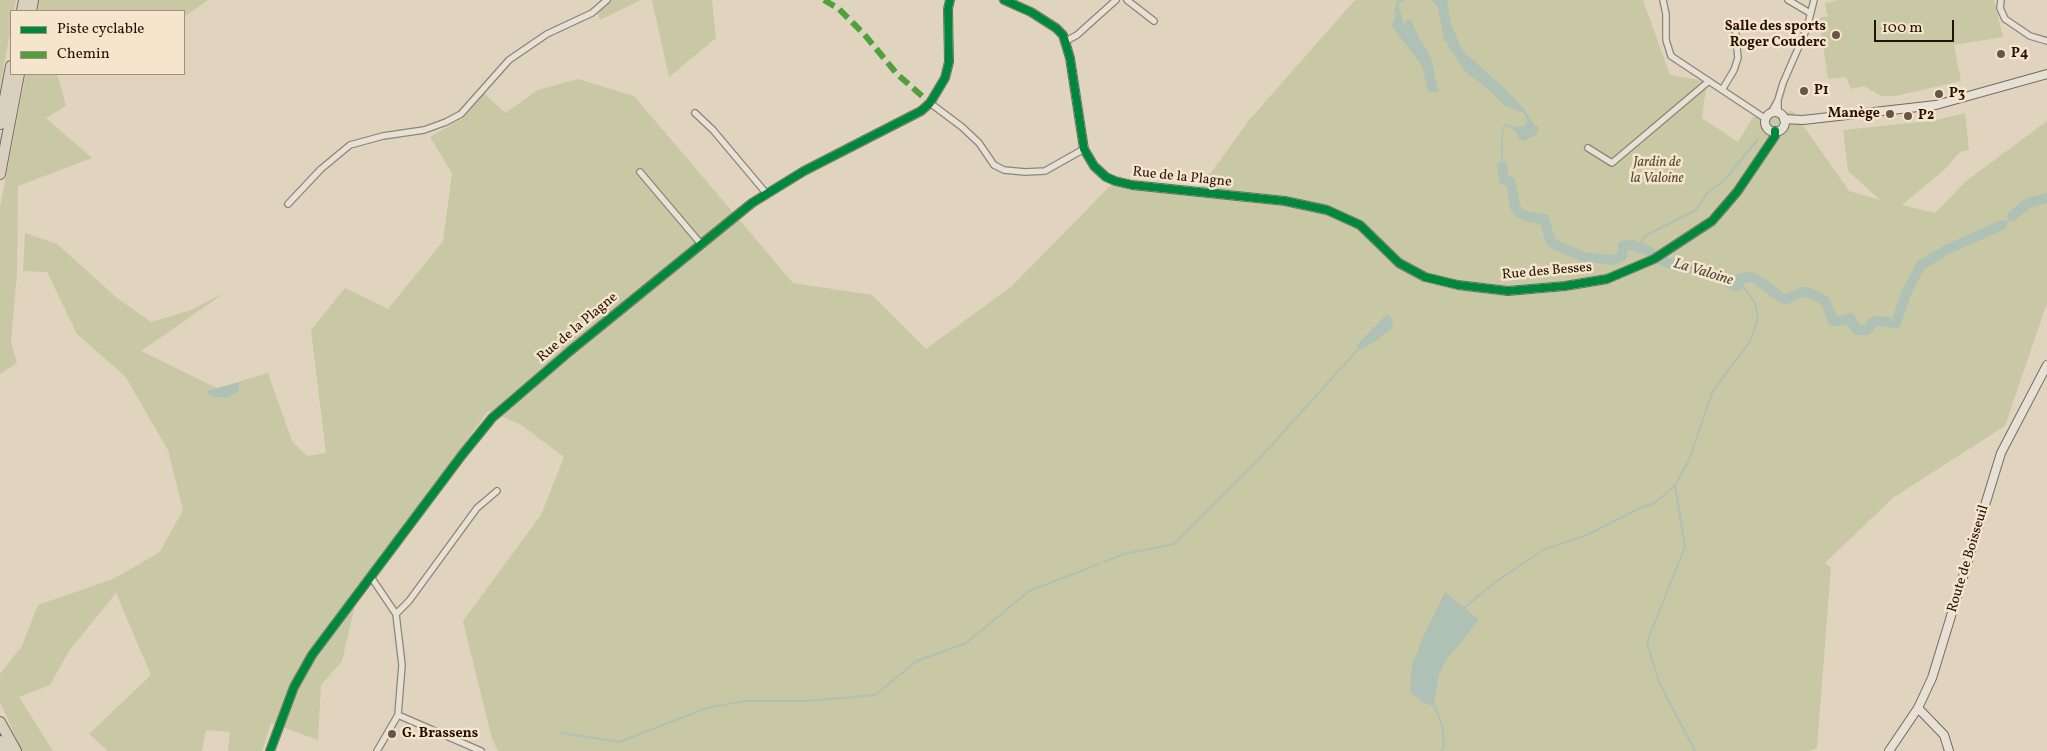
<!DOCTYPE html>
<html>
<head>
<meta charset="utf-8">
<style>
  body { margin:0 }
  #map { position:relative; width:2047px; height:751px; overflow:hidden; background:#e0d4be; font-family:Vollkorn,serif }
  canvas { display:block }
  .legend { position:absolute; left:10px; top:10px; width:175px; height:65px; box-sizing:border-box; background:#f4e5cc; border:1px solid #a2907c; margin:0; padding:6px 9px; list-style:none; font-size:15px; color:#271104 }
  .legend li { display:flex; align-items:center; gap:10px; height:25px }
  .legend b { width:25px; border:1px solid #a2907c }
  .scale { position:absolute; left:1874px; top:20px; width:80px; height:22px; box-sizing:border-box; border:2px solid #271104; border-top:0; padding-left:6px; font-size:15px; line-height:18px; white-space:nowrap; color:#271104; -webkit-text-stroke:4px #f4e5cc; paint-order:stroke }
</style>
</head>
<body>
<div id="map">
<canvas width="2047" height="751"></canvas>
<ul class="legend">
<li><b style="height:6px;background:#00873e"></b>Piste cyclable</li>
<li><b style="height:6px;background:#51a03d"></b>Chemin</li>
</ul>
<div class="scale">100 m</div>
</div>
<script>
const g = document.querySelector('canvas').getContext('2d');
g.lineJoin = 'round';
function fill(path, color) {
  g.fillStyle = color;
  g.fill(path, 'evenodd');
}
function shape(rows) {
  const path = new Path2D();
  for (const r of rows) {
    if (r.length === 3) {
      path.moveTo(r[0] + r[2], r[1]);
      path.arc(r[0], r[1], r[2], 0, 2 * Math.PI);
      continue;
    }
    path.moveTo(r[0], r[1]);
    for (let i = 2; i < r.length; i += 2) path.lineTo(r[i], r[i + 1]);
  }
  return path;
}
function strokePath(path, color, width, dash) {
  g.strokeStyle = color;
  g.lineWidth = width;
  g.lineCap = dash ? 'butt' : 'round';
  g.setLineDash(dash || []);
  g.stroke(path);
}
function label(font, color, halo, rows, align = 'center') {
  g.font = font + ' Vollkorn,serif';
  g.lineWidth = 5;
  g.setLineDash([]);
  g.textBaseline = 'middle';
  g.strokeStyle = halo;
  g.fillStyle = color;
  for (const [text, x, y, turn = 0] of rows) {
    g.save();
    g.translate(x, y);
    g.rotate((+turn || 0) * Math.PI / 180);
    g.textAlign = isNaN(turn) ? turn : align;
    if (halo) g.strokeText(text, 0, 0);
    g.fillText(text, 0, 0);
    g.restore();
  }
}
const green = shape([
  [0,0,16,0,14,11,11,11,11,27,0,87],
  [39,0,208,0,184,17,184,11,37,11],
  [612,0,641,0,600,20,598,13],
  [652,0,712,0,716,38,669,77],
  [1355,0,1643,0,1670,75,1700,80,1706,87,1702,118,1738,142,1753,117,1793,111,1849,191,1880,200,1848,171,1843,130,1931,121,1965,113,1969,150,1960,152,1945,169,1902,205,1935,213,1965,182,2047,121,2047,303,2005,426,1894,497,1825,563,1831,567,1817,748,1809,751,498,751,492,739,463,621,541,515,564,457,520,424,488,411,359,588,342,661,321,685,318,740,271,723,262,751,228,751,230,732,206,730,202,751,108,751,89,734,151,675,116,593,69,651,50,685,19,697,53,751,22,751,0,702,0,674,22,646,38,605,113,579,160,552,183,510,168,450,125,376,77,334,47,272,23,271,25,233,57,244,117,298,151,322,191,310,226,292,141,351,217,388,268,373,292,441,307,456,326,453,311,330,345,288,388,309,443,241,452,173,430,137,463,118,484,93,505,113,538,90,578,79,634,96,793,283,872,295,926,349,1012,286,1110,186,1197,192,1250,119],
  [1838,0,1994,0,2003,37,1954,45,1961,81,1895,96,1881,96,1864,86,1851,89,1846,77,1828,79,1819,18,1830,16,1827,15,1825,3],
  [26,74,57,74,66,106,46,118,92,158,18,186,17,273,11,342,17,363,0,374,0,207]
]);
const water = shape([
  [1398,0,1405,0,1398,4,1404,25,1408,19,1412,21,1418,36,1430,55,1439,93,1428,91,1422,66,1391,25,1395,20,1394,10],
  [1431,0,1447,0,1451,24,1462,50,1507,91,1523,108,1535,126,1538,126,1538,133,1525,141,1519,139,1516,132,1508,126,1505,126,1503,131,1503,171,1505,177,1513,179,1513,195,1519,209,1530,216,1539,215,1546,218,1553,240,1581,254,1617,257,1621,252,1622,243,1628,241,1631,241,1630,244,1651,250,1627,245,1623,246,1622,256,1619,258,1612,260,1584,257,1551,242,1544,219,1529,217,1521,214,1515,207,1511,182,1504,180,1503,178,1501,156,1502,131,1503,126,1506,124,1518,127,1524,126,1527,121,1524,113,1505,106,1489,90,1465,71,1444,39,1438,7],
  [2047,196,2047,198,2028,203,2021,207,2009,222,1948,249,1921,265,1907,291,1896,323,1878,321,1872,323,1867,330,1862,331,1855,328,1850,318,1841,321,1833,321,1825,301,1815,294,1802,292,1792,297,1782,298,1756,279,1740,278,1737,286,1734,286,1719,277,1693,268,1678,266,1663,261,1665,258,1677,264,1692,265,1714,274,1721,274,1733,283,1737,283,1740,276,1755,276,1772,287,1778,294,1784,296,1793,295,1803,290,1813,291,1826,300,1834,317,1839,319,1847,315,1853,316,1856,328,1861,329,1865,328,1874,320,1885,319,1892,321,1894,320,1907,288,1921,259,1933,257,1945,249,1982,230,2005,222,2014,214,2019,206,2030,200],
  [1389,315,1393,320,1392,328,1377,340,1361,350,1357,345,1385,316],
  [236,383,239,383,239,391,227,398,214,397,209,395,208,391],
  [1445,592,1479,620,1446,660,1439,674,1434,703,1441,719,1439,719,1433,706,1423,703,1410,692,1412,665,1424,635]
]);
const stream = shape([
  [1639,246,1645,236,1696,210,1708,192,1724,181,1758,139],
  [1104,562,1124,554,1174,544,1260,458,1361,346],
  [1463,609,1494,583,1543,550,1587,535,1640,508,1655,503,1675,485],
  [1439,718,1442,725,1444,744,1442,751],
  [562,733,619,742,707,708,744,701,806,701,875,695,917,661,966,643,1029,591,1099,564],
  [1695,751,1659,682,1647,642,1685,547,1675,485,1688,462,1713,391,1750,341,1758,320,1755,303,1740,282]
]);
const river = shape([
  [1502,166,1504,180,1511,182,1515,207,1521,214,1529,217,1544,219,1551,242,1556,245,1584,257,1612,260,1619,258,1622,256,1623,246,1632,245,1647,250,1663,261,1678,266,1693,268,1719,277,1734,286,1737,286,1740,278,1749,277,1756,279,1782,298,1787,299,1802,292,1809,292,1825,301,1833,321,1841,321,1850,318,1855,328,1858,330,1867,330,1872,323,1878,321,1896,323,1907,291,1921,265,1948,249,2002,225],
  [2012,216,2028,203,2047,198]
]);
const street = shape([
  [1127,0,1154,21],
  [1663,0,1666,14,1666,40,1671,56,1766,119],
  [1788,0,1810,13],
  [2001,0,2000,8,2005,19,2030,36,2047,41],
  [1066,41,1077,35,1116,0],
  [1722,90,1734,70,1738,58,1735,27],
  [930,103,962,127,979,143,994,165,1004,170,1025,172,1045,171,1084,149],
  [695,113,713,130,766,193],
  [1771,113,1778,100,1783,83,1807,28,1814,0],
  [1778,113,1778,102],
  [1588,148,1612,163,1709,81],
  [640,172,701,244],
  [288,204,321,169,350,145,383,136,424,130,446,122,461,114,509,60,547,34,592,13,607,0],
  [371,577,396,614,402,665,398,715,377,751],
  [396,614,409,601,477,508,497,491],
  [398,715,481,751]
]);
const secondary = shape([
  [1004,0,1031,12,1056,28,1063,35,1070,58,1084,149,1094,166,1106,177,1115,181,1132,185,1285,201,1327,210,1360,225,1399,263,1425,277,1458,285,1508,291,1565,286,1607,279,1654,259,1712,221,1737,192,1775,136,1775,131],
  [1775,122,10],
  [1784,119,1803,120,1936,105,2047,74],
  [1918,708,1944,735,1949,751],
  [270,751,294,687,312,655,462,455,492,418,570,351,752,203,804,171,921,111,930,103,945,78,949,62,948,9,950,0],
  [1889,751,1918,708,1932,678,2001,453,2047,365]
]);
const highway = shape([
  [22,11,24,0],
  [31,11,33,0],
  [0,124,11,66],
  [0,174,19,74],
  [0,722,16,751],
  [0,741,6,751]
]);
const quiet = shape([
  [824,0,839,9,864,34,897,74,930,103]
]);
const cycleway = shape([
  [1004,0,1031,12,1056,28,1063,35,1070,58,1084,149,1094,166,1106,177,1115,181,1132,185,1285,201,1327,210,1360,225,1399,263,1425,277,1458,285,1508,291,1565,286,1607,279,1654,259,1712,221,1737,192,1775,136,1775,131],
  [270,751,294,687,312,655,462,455,492,418,570,351,752,203,804,171,921,111,930,103,945,78,949,62,948,9,950,0]
]);
const markers = [
  [1836,35,5,"#685545"],
  [2001,54,5,"#685545"],
  [1804,91,5,"#685545"],
  [1939,94,5,"#685545"],
  [1890,114,5,"#685545"],
  [1908,116,5,"#685545"],
  [392,734,5,"#685545"]
];
const poiNames = [
  ["Salle des sports",1826,27,"right"],
  ["Roger Couderc",1826,43,"right"],
  ["P4",2011,54],
  ["P1",1814,91],
  ["P3",1949,94],
  ["Manège",1880,114,"right"],
  ["P2",1918,116],
  ["G. Brassens",402,734]
];
const parkNames = [
  ["Jardin de",1657,163],
  ["la Valoine",1657,179]
];
const streetNames = [
  ["Rue de la Plagne",1182,178,6],
  ["Rue des Besses",1547,272,-5],
  ["Rue de la Plagne",578,328,-40],
  ["Route de Boisseuil",1969,559,-73]
];
const waterNames = [
  ["La Valoine",1703,273,17]
];
fill(green, '#c8c8a4');
fill(water, '#afc0b5');
strokePath(stream, '#afc0b5', 2);
strokePath(river, '#afc0b5', 10);
strokePath(street, '#8e8477', 8);
strokePath(secondary, '#746a5e', 10);
strokePath(highway, '#746a5e', 12);
strokePath(street, '#e6e0d5', 5.5);
strokePath(secondary, '#e6e0d5', 8);
strokePath(highway, '#dad0c0', 10);
strokePath(quiet, '#51a03d', 6, [12, 6]);
strokePath(cycleway, '#00873e', 8);
for (const [x, y, r, color] of markers) {
  const dot = new Path2D();
  dot.arc(x, y, r, 0, 2 * Math.PI);
  g.fillStyle = color;
  g.fill(dot);
  strokePath(dot, '#f4e5cc', 2);
}
label('bold 14px', '#271104', '#f4e5cc', poiNames, 'left');
label('italic 14px', '#594e34', '#f4e5cc', parkNames);
label('14px', '#271104', '#f4e5cc', streetNames);
label('italic 15px', '#4f4b41', '#f4e5cc', waterNames);
</script>
</body>
</html>
